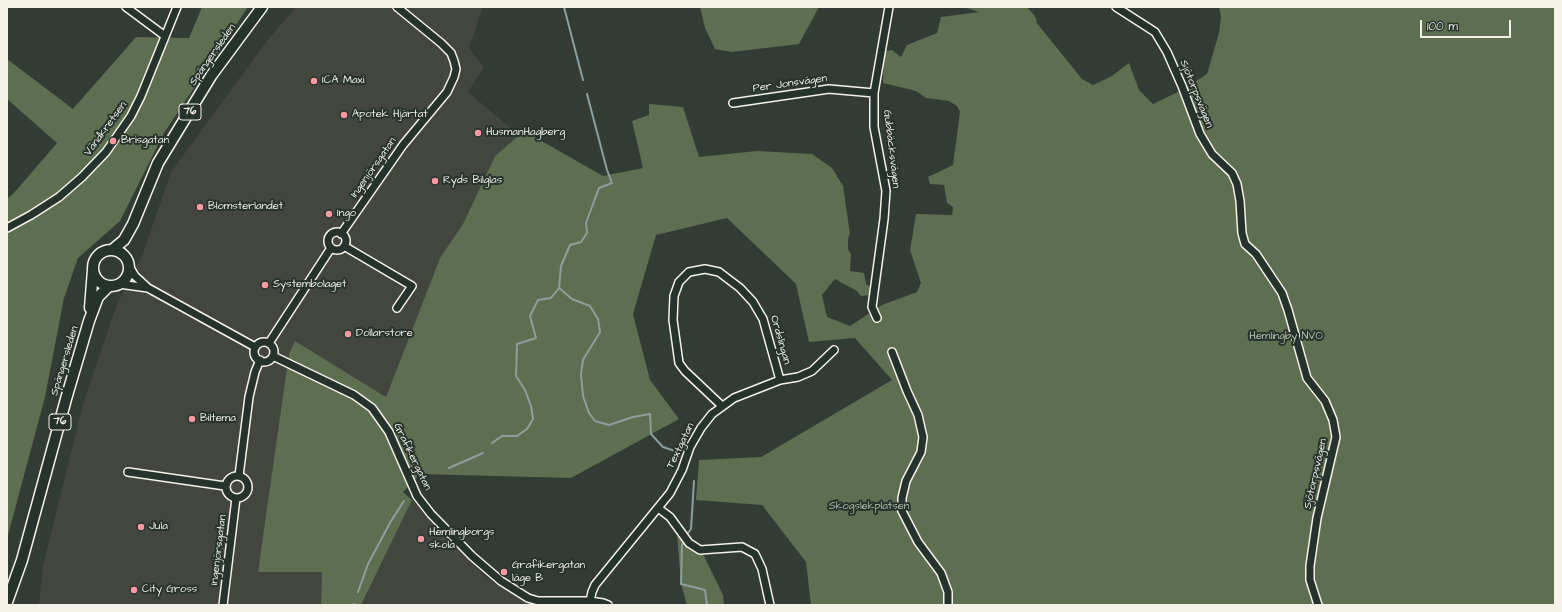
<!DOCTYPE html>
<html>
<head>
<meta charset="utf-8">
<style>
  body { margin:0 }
  #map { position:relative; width:1562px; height:612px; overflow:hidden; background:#333b35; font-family:"Architects Daughter",sans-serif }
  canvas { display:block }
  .frame { position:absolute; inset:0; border:8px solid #f4f1e8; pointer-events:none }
  .scale { position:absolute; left:1420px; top:20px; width:91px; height:18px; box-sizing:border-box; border:2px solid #f4f1e8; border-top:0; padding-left:5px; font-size:12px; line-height:14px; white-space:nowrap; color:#f4f1e8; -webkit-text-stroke:3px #26332d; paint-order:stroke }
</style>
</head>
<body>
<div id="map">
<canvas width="1562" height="612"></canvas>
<div class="frame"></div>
<div class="scale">100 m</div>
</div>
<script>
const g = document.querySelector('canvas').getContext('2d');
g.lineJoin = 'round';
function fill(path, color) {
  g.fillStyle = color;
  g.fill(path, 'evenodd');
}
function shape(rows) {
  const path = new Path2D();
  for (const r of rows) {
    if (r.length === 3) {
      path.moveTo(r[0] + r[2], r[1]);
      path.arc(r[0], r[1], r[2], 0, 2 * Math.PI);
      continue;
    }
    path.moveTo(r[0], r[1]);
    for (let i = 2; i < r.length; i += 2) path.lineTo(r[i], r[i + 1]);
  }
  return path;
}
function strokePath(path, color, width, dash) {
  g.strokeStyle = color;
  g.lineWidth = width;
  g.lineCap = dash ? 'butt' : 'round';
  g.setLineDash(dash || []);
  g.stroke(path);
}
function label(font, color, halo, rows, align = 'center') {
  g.font = font + ' "Architects Daughter",sans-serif';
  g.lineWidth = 4;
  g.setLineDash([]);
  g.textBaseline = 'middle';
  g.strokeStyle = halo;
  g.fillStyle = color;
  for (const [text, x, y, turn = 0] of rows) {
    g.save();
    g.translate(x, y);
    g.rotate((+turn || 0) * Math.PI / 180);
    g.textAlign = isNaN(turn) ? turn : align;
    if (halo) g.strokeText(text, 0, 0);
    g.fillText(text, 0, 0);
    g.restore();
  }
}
const built = shape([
  [296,7,483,7,469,48,484,67,468,92,519,135,495,156,463,224,440,258,386,397,295,341,258,572,322,572,321,605,39,605,43,565,83,404,117,304,142,256,171,172,266,42],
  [412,500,486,577,526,602,539,605,361,605]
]);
const green = shape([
  [202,7,248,7,164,133,120,221,78,258,64,298,45,397,7,539,7,199,13,194,57,143,7,99,7,59,73,109,136,37,189,38],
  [700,7,819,7,799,44,732,52,715,49,705,28],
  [964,7,1027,7,1034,15,1037,21,1036,22,1082,79,1093,85,1112,76,1129,63,1139,90,1153,104,1184,89,1207,74,1219,33,1221,16,1219,7,1555,7,1555,605,811,605,806,562,762,505,696,500,699,460,761,457,892,380,855,338,809,342,796,284,727,218,656,235,633,314,650,380,679,419,571,478,420,474,403,492,412,500,361,605,321,605,322,572,258,572,289,354,295,341,386,397,440,258,463,224,495,156,524,131,603,176,643,168,632,121,649,115,649,104,683,107,699,157,757,151,812,154,832,168,843,186,850,234,848,238,848,249,851,254,850,271,864,273,866,284,872,288,870,295,861,296,857,291,835,279,822,295,827,317,850,326,882,305,917,292,921,283,910,250,916,214,952,215,953,207,947,203,944,185,930,184,928,177,953,165,960,112,957,106,949,101,926,98,916,91,883,83,884,57,886,51,892,50,901,57,907,45,937,33,941,17,979,12],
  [677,534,687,545,702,552,723,595,724,605,687,605,681,584]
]);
const stream = shape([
  [564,7,583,80],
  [559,288,572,299,590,306,598,319,600,332,583,360,581,374,583,396,589,413,595,421,609,425,633,417,650,414,651,434,663,447,678,452],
  [492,443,502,436,517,436,527,429,533,419,531,406,525,390,516,376,517,344,536,338,530,316,538,300,551,298,559,288,561,266,570,245,581,242,587,233,586,223,599,188,612,183,607,170,587,94],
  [449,468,483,453],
  [688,533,691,529,694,481],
  [683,543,682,545,681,584,705,590,707,605],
  [358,592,368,564,391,521,404,501],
  [353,605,354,604]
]);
const street = shape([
  [126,7,165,36],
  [1116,7,1155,32,1167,52,1182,86,1200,134,1212,154,1232,173,1237,184,1240,201,1242,233,1245,244,1256,254,1282,293,1288,310,1307,378,1325,401,1333,420,1336,437,1317,518,1310,566,1310,580,1318,605],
  [733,103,829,89,874,93],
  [7,228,31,215,59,197,82,177,106,152,131,116,141,96,177,7],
  [337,241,9],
  [341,234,403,145,447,92,454,77,456,69,454,61,451,53,441,43,397,7],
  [344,246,412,286,397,308],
  [129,266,135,276,148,288,255,347],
  [119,284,148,288],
  [877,318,872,307,884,219,886,191,874,127,874,93,889,7],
  [264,352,10],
  [269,343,331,248],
  [892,352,907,391,918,415,923,437,921,452,906,481,902,498,902,511,918,542,941,573,948,592,948,605],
  [273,356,354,395,372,408,389,432,417,496,431,514,472,556,501,581,528,598,538,601,590,601,603,603,608,605],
  [722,406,685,371,679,363,673,320,674,296,679,282,689,272,705,269,719,272,740,288,753,302,763,319,780,380],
  [128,472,225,486],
  [237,487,11],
  [239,476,249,397,255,372,260,360],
  [658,508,670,517,689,543,700,550,742,547,755,554,762,569,770,605],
  [590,601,592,592,595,585,670,493,682,470,690,447,701,428,712,414,734,398,780,380,798,377,812,371,834,350],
  [223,605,236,498]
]);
const primary = shape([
  [112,250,124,240,133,224,158,163,211,76,262,7],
  [111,268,18],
  [90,308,93,270],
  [7,602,22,560,66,399,89,321,98,297,109,286]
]);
const markers = [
  [314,81,4,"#ff9aa2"],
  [344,115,4,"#ff9aa2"],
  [478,133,4,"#ff9aa2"],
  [113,141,4,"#ff9aa2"],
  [435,181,4,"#ff9aa2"],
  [200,207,4,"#ff9aa2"],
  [329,214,4,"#ff9aa2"],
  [265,285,4,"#ff9aa2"],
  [348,334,4,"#ff9aa2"],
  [192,419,4,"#ff9aa2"],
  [141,527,4,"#ff9aa2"],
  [421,539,4,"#ff9aa2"],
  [504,572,4,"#ff9aa2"],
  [134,590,4,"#ff9aa2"]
];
const shields = [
  [190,112,22],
  [60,422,22]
];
const shieldNames = [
  ["76",190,112],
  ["76",60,422]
];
const streetNames = [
  ["Spängersleden",213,55,-55],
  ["Per Jonsvägen",790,84,-8],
  ["Sjötorpsvägen",1196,94,68],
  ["Vändkretsen",106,129,-54],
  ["Gubbäcksvägen",891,149,83],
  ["Ingenjörsgatan",374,168,-55],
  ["Ordslingan",780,340,74],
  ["Spängersleden",65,361,-73],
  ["Textgatan",681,446,-64],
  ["Grafikergatan",412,457,64],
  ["Sjötorpsvägen",1316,474,-77],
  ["Ingenjörsgatan",219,550,-83]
];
const poiNames = [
  ["ICA Maxi",322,81],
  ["Apotek Hjärtat",352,115],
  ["HusmanHagberg",486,133],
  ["Brisgatan",121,141],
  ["Ryds Bilglas",443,181],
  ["Blomsterlandet",208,207],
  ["Ingo",337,214],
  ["Systembolaget",273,285],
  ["Dollarstore",356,334],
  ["Biltema",200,419],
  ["Jula",149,527],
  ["Hemlingborgs",429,533],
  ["skola",429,546],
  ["Grafikergatan",512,566],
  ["läge B",512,579],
  ["City Gross",142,590]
];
const parkNames = [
  ["Hemlingby NVO",1286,337],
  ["Skogslekplatsen",869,507]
];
fill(built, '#43453f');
fill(green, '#5e6e50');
strokePath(stream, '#8c9f9d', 2);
strokePath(street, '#f4f1e8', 10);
strokePath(primary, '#f4f1e8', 13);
strokePath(street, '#26332d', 7);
strokePath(primary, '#26332d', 10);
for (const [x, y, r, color] of markers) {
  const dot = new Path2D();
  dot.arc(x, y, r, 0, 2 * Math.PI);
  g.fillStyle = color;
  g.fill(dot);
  strokePath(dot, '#26332d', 1.5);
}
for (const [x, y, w] of shields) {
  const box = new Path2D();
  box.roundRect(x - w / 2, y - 8, w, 16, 3);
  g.fillStyle = '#26332d';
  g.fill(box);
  strokePath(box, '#f4f1e8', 1);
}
label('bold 10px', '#f4f1e8', null, shieldNames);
label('11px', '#f4f1e8', '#26332d', streetNames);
label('11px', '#f4f1e8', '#26332d', poiNames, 'left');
label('11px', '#b8bdab', '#26332d', parkNames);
</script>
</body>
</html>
